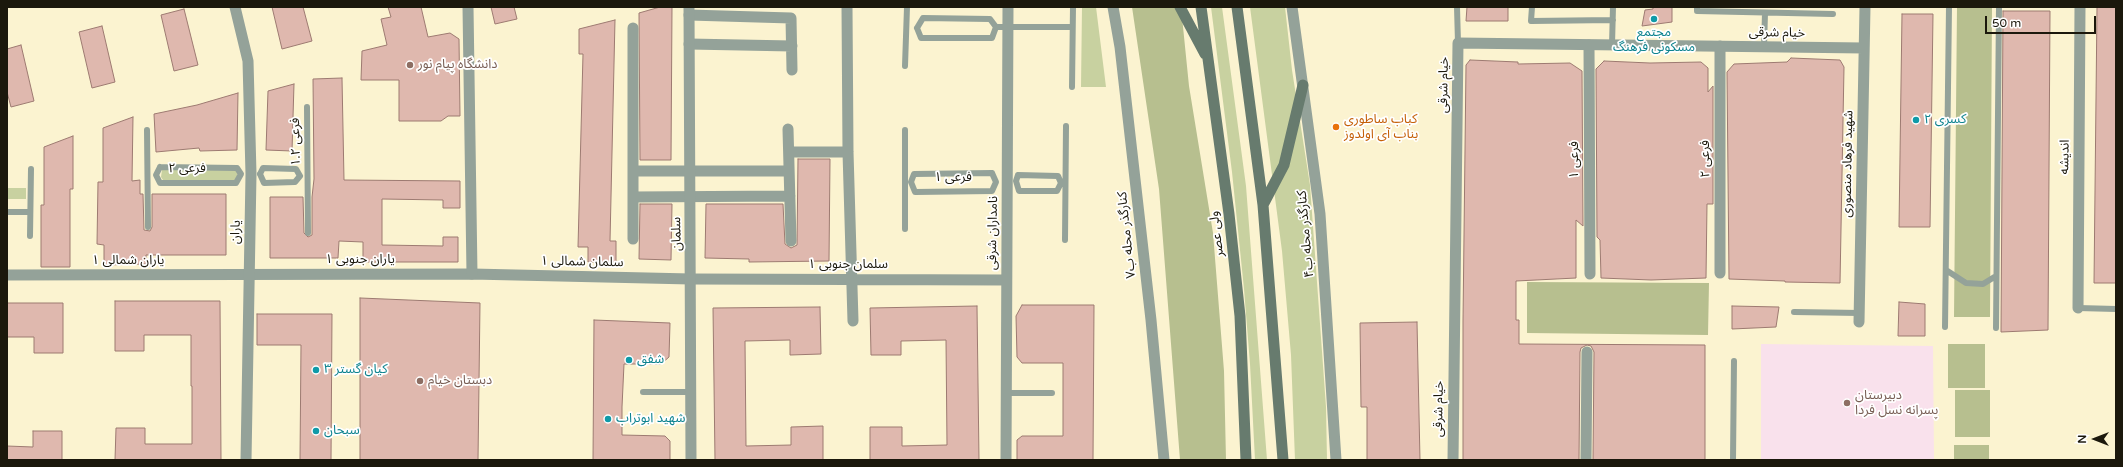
<!DOCTYPE html>
<html>
<head>
<meta charset="utf-8">
<style>
  body { margin:0 }
  #map { position:relative; width:2123px; height:467px; overflow:hidden; background:#fbf3d0; font-family:"Varela Round",sans-serif }
  canvas { display:block }
  .frame { position:absolute; inset:0; border:8px solid #1b180c; pointer-events:none }
  .north { position:absolute; left:2075px; top:419px; width:40px; height:40px; -webkit-text-stroke:3px #fff; paint-order:stroke; rotate:270deg; font-size:11px; font-weight:700; line-height:16px; text-align:center; color:#1b180c }
  .north::after { content:''; display:block; margin:auto; width:14px; height:18px; background:#1b180c; clip-path:polygon(50% 0,100% 100%,50% 72%,0 100%) }
  .scale { position:absolute; left:1985px; top:16px; width:111px; height:18px; box-sizing:border-box; border:2px solid #1b180c; border-top:0; padding-left:5px; font-size:12px; line-height:14px; white-space:nowrap; color:#1b180c; -webkit-text-stroke:3px #fff; paint-order:stroke }
</style>
</head>
<body>
<div id="map">
<canvas width="2123" height="467"></canvas>
<div class="frame"></div>
<div class="north">N</div>
<div class="scale">50 m</div>
</div>
<script>
const g = document.querySelector('canvas').getContext('2d');
g.lineJoin = 'round';
function fill(path, color) {
  g.fillStyle = color;
  g.fill(path, 'evenodd');
}
function shape(rows) {
  const path = new Path2D();
  for (const r of rows) {
    path.moveTo(r[0], r[1]);
    for (let i = 2; i < r.length; i += 2) path.lineTo(r[i], r[i + 1]);
  }
  return path;
}
function strokePath(path, color, width, dash) {
  g.strokeStyle = color;
  g.lineWidth = width;
  g.lineCap = dash ? 'butt' : 'round';
  g.setLineDash(dash || []);
  g.stroke(path);
}
function label(font, color, halo, rows, align = 'center') {
  g.font = font + ' "Varela Round","Noto Sans Arabic",sans-serif';
  g.lineWidth = 3.5;
  g.setLineDash([]);
  g.textBaseline = 'middle';
  g.strokeStyle = halo;
  g.fillStyle = color;
  for (const [text, x, y, turn = 0] of rows) {
    g.save();
    g.translate(x, y);
    g.rotate((+turn || 0) * Math.PI / 180);
    g.textAlign = isNaN(turn) ? turn : align;
    if (halo) g.strokeText(text, 0, 0);
    g.fillText(text, 0, 0);
    g.restore();
  }
}
const education = shape([
  [1761,344,1933,346,1934,460,1761,460]
]);
const green = shape([
  [1082,7,1096,7,1106,87,1081,87],
  [1211,7,1222,7,1246,186,1267,460,1255,460,1250,364,1244,289,1232,172],
  [1250,7,1285,7,1292,70,1310,185,1326,407,1327,460,1295,460,1291,355,1282,251],
  [162,170,235,170,238,173,236,180,163,180,161,177],
  [7,188,26,188,26,199,7,199]
]);
const forest = shape([
  [1132,7,1181,7,1189,86,1213,233,1224,371,1226,460,1180,460,1159,189],
  [1957,7,1992,7,1990,317,1954,317],
  [1527,282,1709,283,1708,335,1527,333],
  [1948,344,1985,344,1985,388,1948,388],
  [1955,390,1990,390,1990,437,1955,437],
  [1954,445,1989,445,1989,460,1954,460]
]);
const building = shape([
  [272,7,303,7,312,41,282,49,272,7],
  [388,7,421,7,428,37,450,33,459,39,460,116,448,116,441,121,399,121,399,80,361,80,362,51,387,45,381,19,391,17,388,7],
  [491,7,514,7,517,19,495,24,491,7],
  [660,7,672,7,671,160,640,160,639,13,660,7],
  [1467,7,1508,7,1508,21,1466,21,1467,7],
  [1653,7,1672,7,1672,22,1642,26,1645,10,1653,9,1653,7],
  [2097,7,2116,7,2116,283,2094,283,2097,7],
  [184,9,198,65,174,71,161,15,184,9],
  [2003,11,2050,11,2048,330,2001,332,2003,11],
  [1902,14,1933,14,1930,227,1899,227,1902,14],
  [615,20,610,241,616,241,616,262,588,262,588,247,578,247,583,54,579,54,579,29,615,20],
  [102,26,115,82,92,88,79,32,102,26],
  [21,45,34,101,11,107,7,92,7,49,21,45],
  [1791,58,1840,60,1844,67,1840,283,1785,282,1785,281,1729,279,1727,72,1734,64,1787,62,1791,58],
  [1470,60,1518,62,1518,64,1570,63,1582,71,1583,226,1576,220,1576,278,1516,281,1516,320,1519,320,1519,344,1705,345,1705,460,1593,460,1594,352,1591,346,1587,345,1581,348,1580,352,1579,460,1463,460,1463,321,1466,65,1470,60],
  [1604,61,1650,63,1701,62,1708,68,1708,92,1713,86,1713,204,1707,204,1706,278,1651,280,1601,278,1600,240,1597,237,1596,69,1604,61],
  [342,78,344,180,460,181,460,208,443,208,443,200,382,199,382,245,443,246,443,237,458,237,458,262,363,262,363,242,339,241,338,258,270,258,270,197,303,197,304,233,308,237,312,235,312,197,314,179,313,79,342,78],
  [294,84,292,151,266,150,268,91,294,84],
  [238,93,237,150,200,151,199,148,156,152,154,114,197,105,238,93],
  [133,117,132,181,140,180,140,194,143,194,144,230,150,231,152,227,152,194,226,194,226,255,146,255,146,264,104,265,104,245,97,244,98,182,103,182,103,128,133,117],
  [73,136,73,189,70,189,70,267,41,267,41,205,44,205,44,147,73,136],
  [798,159,830,159,829,261,749,262,749,259,705,258,706,204,783,204,785,244,791,248,797,245,798,159],
  [640,204,672,204,671,260,639,259,640,204],
  [360,298,480,303,478,460,360,460,360,298],
  [115,301,220,301,221,460,115,460,116,428,145,428,145,444,192,444,192,386,191,386,191,335,144,335,144,351,115,351,115,301],
  [1899,302,1925,304,1925,336,1898,336,1899,302],
  [7,303,63,303,63,353,34,353,34,337,7,337,7,303],
  [1022,305,1094,305,1093,460,1017,460,1017,440,1022,436,1063,436,1063,363,1022,363,1017,357,1016,316,1022,305],
  [977,306,979,460,870,460,870,427,902,427,902,446,947,445,946,340,901,341,901,355,871,355,870,308,977,306],
  [1732,306,1779,307,1776,327,1732,329,1732,306],
  [820,307,821,354,790,355,790,340,745,341,746,446,791,445,791,427,823,426,823,460,715,460,713,308,820,307],
  [257,314,332,314,331,460,300,460,301,345,257,345,257,314],
  [594,320,670,323,669,357,661,364,624,364,622,407,622,435,665,436,670,441,670,460,593,460,594,320],
  [1417,322,1420,460,1367,460,1367,407,1361,407,1360,323,1417,322],
  [33,431,62,431,62,460,7,460,7,446,33,447,33,431]
]);
const service = shape([
  [1457,7,1458,43],
  [1532,7,1531,21,1613,20],
  [1697,7,1697,11,1833,14],
  [996,27,1072,27],
  [917,28,921,38,992,38,996,27],
  [917,28,923,18,990,19,996,27],
  [1612,45,1613,7],
  [1764,47,1765,13],
  [905,66,907,7],
  [1072,87,1073,7],
  [307,107,308,233],
  [147,130,148,227],
  [905,130,905,229],
  [160,167,237,168,241,174,236,183,160,183,156,175,160,167],
  [992,173,996,182,992,191,915,192,911,182,914,174,992,173],
  [260,174,264,183,295,182,300,176],
  [260,174,263,168,296,169,300,176],
  [1018,175,1058,176,1061,183,1057,191,1019,191,1016,181,1018,175],
  [7,212,30,212],
  [30,236,31,169],
  [1065,240,1066,126],
  [1946,270,1966,283,1983,284,1996,276],
  [2078,308,2116,309],
  [1794,312,1860,313],
  [1945,327,1949,7],
  [1996,328,1999,7],
  [643,392,691,392],
  [1007,393,1052,393],
  [1733,460,1734,361]
]);
const minor = shape([
  [847,7,848,152,853,321],
  [689,15,791,18,792,70],
  [689,44,792,46],
  [1589,45,1590,274],
  [788,129,791,241],
  [789,152,848,152],
  [633,171,788,171],
  [633,197,790,196],
  [633,239,633,28],
  [1720,273,1720,46],
  [7,275,472,274,691,279,1006,280],
  [1006,460,1008,7],
  [1586,460,1587,352]
]);
const tertiary = shape([
  [235,7,248,61,251,174,246,460],
  [468,7,472,274],
  [689,7,691,460],
  [1113,7,1120,47,1151,320,1164,460],
  [1292,7,1320,214,1336,460],
  [2078,308,2080,7],
  [1859,322,1865,7],
  [1453,460,1458,43,1864,48]
]);
const secondary = shape([
  [1180,7,1205,54],
  [1201,7,1229,214,1240,316,1246,460],
  [1237,7,1263,205,1283,460],
  [1263,205,1284,165,1303,85]
]);
const markers = [
  [1654,19,4,"#0f9aa8"],
  [410,65,4,"#8d6e63"],
  [1916,120,4,"#0f9aa8"],
  [1336,127,4,"#e8710a"],
  [629,360,4,"#0f9aa8"],
  [316,370,4,"#0f9aa8"],
  [420,381,4,"#8d6e63"],
  [1847,403,4,"#8d6e63"],
  [608,419,4,"#0f9aa8"],
  [316,431,4,"#0f9aa8"]
];
const cultureNames = [
  ["مجتمع",1654,33,"center"],
  ["مسکونی فرهنگ",1654,48,"center"],
  ["کسری ۲",1924,120],
  ["شفق",637,360],
  ["کیان گستر ۳",324,370],
  ["شهید ابوتراب",616,419],
  ["سبحان",324,431]
];
const streetNames = [
  ["خیام شرقی",1777,33,1],
  ["خیام شرقی",1444,85,-89],
  ["فرعی ۱.۲",296,142,-91],
  ["اندیشه",2065,157,-89],
  ["فرعی ۲",1706,159,-90],
  ["فرعی ۱",1575,160,-90],
  ["شهید فرهاد منصوری",1848,164,-89],
  ["فرعی ۲",187,169],
  ["فرعی ۱",953,178],
  ["یاران",236,232,-88],
  ["نامداران شرقی",993,233,-89],
  ["سلمان",677,234,-91],
  ["ولی عصر",1217,234,-97],
  ["کنارگذر محله ب۴",1306,234,-95],
  ["کنارگذر محله ب۷",1127,235,-96],
  ["یاران جنوبی ۱",360,260],
  ["یاران شمالی ۱",128,261],
  ["سلمان شمالی ۱",582,262,1],
  ["سلمان جنوبی ۱",848,265],
  ["خیام شرقی",1439,409,-89]
];
const educationNames = [
  ["دانشگاه پیام نور",418,65],
  ["دبستان خیام",428,381],
  ["دبیرستان",1855,396],
  ["پسرانه نسل فردا",1855,411]
];
const foodNames = [
  ["کباب ساطوری",1344,120],
  ["بناب آی اولدوز",1344,135]
];
fill(education, '#f9e1ec');
fill(green, '#c8d1a0');
fill(forest, '#b7bf8f');
fill(building, '#dfb8ae');
strokePath(building, '#9d7a71', 1);
strokePath(service, '#94a299', 6);
strokePath(minor, '#94a299', 11);
strokePath(tertiary, '#94a299', 11);
strokePath(secondary, '#677b6e', 11);
for (const [x, y, r, color] of markers) {
  const dot = new Path2D();
  dot.arc(x, y, r, 0, 2 * Math.PI);
  g.fillStyle = color;
  g.fill(dot);
  strokePath(dot, '#fff', 1.5);
}
label('13px', '#0d838f', '#fff', cultureNames, 'left');
label('13px', '#1b180c', '#fff', streetNames);
label('13px', '#785e54', '#fff', educationNames, 'left');
label('13px', '#c56008', '#fff', foodNames, 'left');
</script>
</body>
</html>
